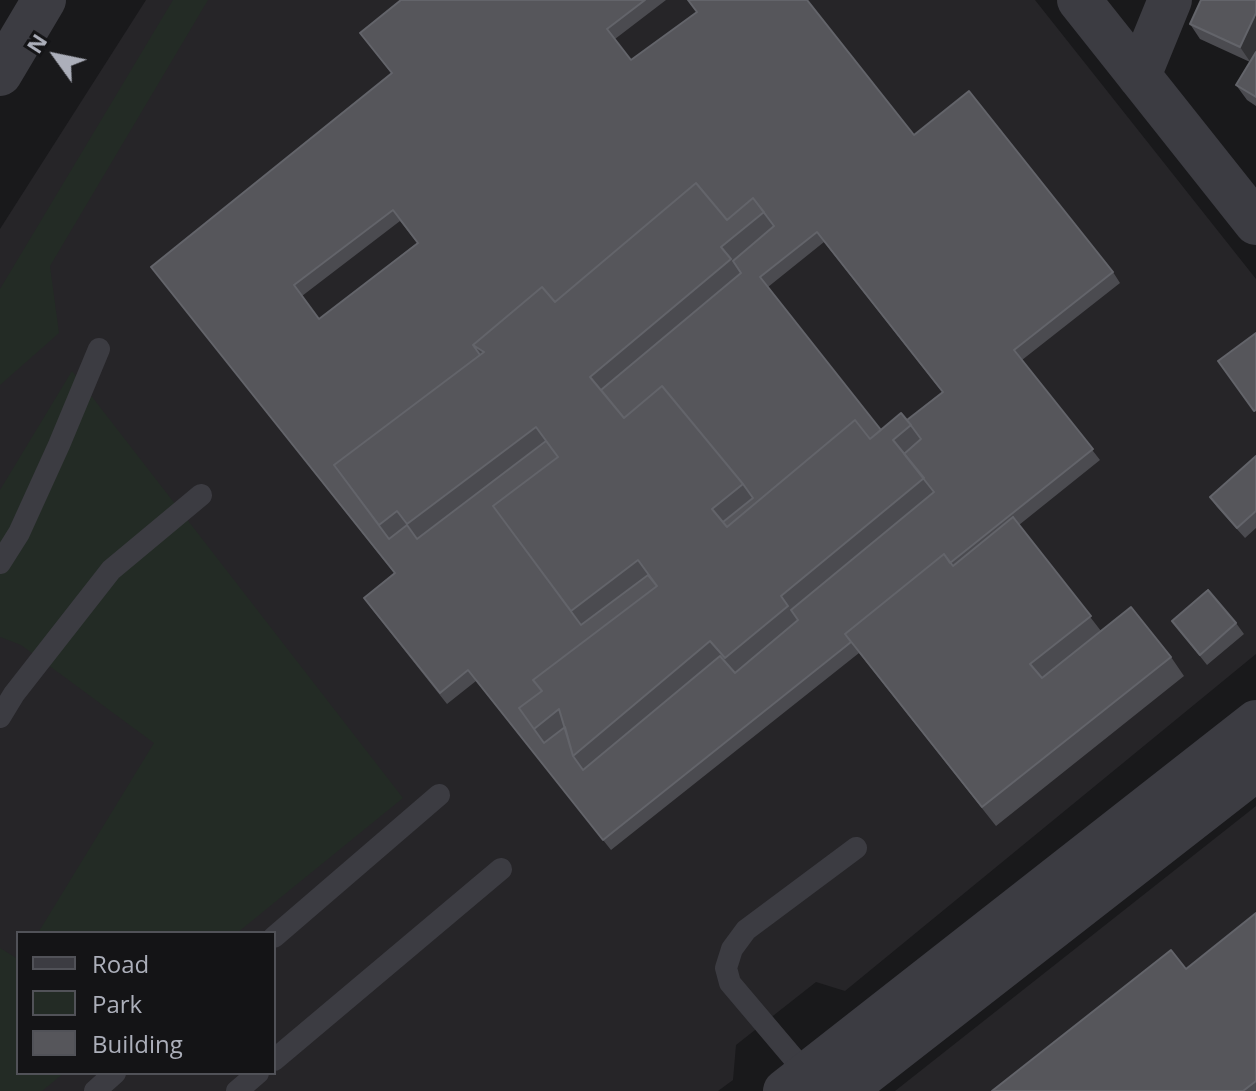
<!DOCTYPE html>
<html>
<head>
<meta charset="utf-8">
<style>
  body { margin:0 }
  #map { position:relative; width:1256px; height:1091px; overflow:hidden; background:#19191b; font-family:"Open Sans",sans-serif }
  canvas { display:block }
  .legend { position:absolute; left:16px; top:931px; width:260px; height:144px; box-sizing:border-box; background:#141416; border:2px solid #515258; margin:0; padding:10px 14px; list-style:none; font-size:24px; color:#acafba }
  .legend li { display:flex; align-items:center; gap:16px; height:40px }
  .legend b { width:40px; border:2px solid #515258 }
  .north { position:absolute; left:16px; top:16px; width:80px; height:80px; -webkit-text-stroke:6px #141416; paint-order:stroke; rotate:303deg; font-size:22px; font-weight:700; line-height:32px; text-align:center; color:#acafba }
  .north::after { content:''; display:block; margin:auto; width:28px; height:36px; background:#acafba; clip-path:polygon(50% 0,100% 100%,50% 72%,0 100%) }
</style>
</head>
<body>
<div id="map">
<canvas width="1256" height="1091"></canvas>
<ul class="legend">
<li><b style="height:10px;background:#3c3c42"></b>Road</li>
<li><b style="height:22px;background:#232b25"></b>Park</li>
<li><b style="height:22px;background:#56565b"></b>Building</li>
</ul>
<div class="north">N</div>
</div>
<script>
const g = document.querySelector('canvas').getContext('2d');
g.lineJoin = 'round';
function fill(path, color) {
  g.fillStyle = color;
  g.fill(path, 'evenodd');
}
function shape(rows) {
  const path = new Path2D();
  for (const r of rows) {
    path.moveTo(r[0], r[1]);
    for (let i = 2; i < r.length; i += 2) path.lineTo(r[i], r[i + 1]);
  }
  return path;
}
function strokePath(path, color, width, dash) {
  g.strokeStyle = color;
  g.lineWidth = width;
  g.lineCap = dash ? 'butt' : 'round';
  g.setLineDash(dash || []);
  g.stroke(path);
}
const built = shape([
  [146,0,1035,0,1256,279,1256,654,845,991,816,982,736,1045,733,1080,718,1091,0,1091,0,229],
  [18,933,274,933,274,1073,18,1073],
  [1256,806,1256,1091,895,1091]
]);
const green = shape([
  [173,0,208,0,50,266,59,333,0,385,0,289],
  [72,371,403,798,237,933,38,933,154,743,21,645,0,637,0,490],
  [0,948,18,959,18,1073,64,1073,42,1091,0,1091]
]);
const service = shape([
  [0,563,19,533,59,445,99,349],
  [0,717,14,694,111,570,201,495],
  [274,937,439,795],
  [274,1060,501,869],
  [807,1074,730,983,726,968,732,949,746,930,856,848],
  [95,1091,115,1073],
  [237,1091,258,1073]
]);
const minor = shape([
  [1079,0,1256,223],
  [0,74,44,0],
  [1139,76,1170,0],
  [785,1091,1256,722],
  [843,1091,1256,769]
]);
const wall = shape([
  [401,0,666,0,615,39,631,60,914,135,1113,272,1120,283,1022,360,1100,460,1019,525,1101,631,1171,657,1184,676,996,826,859,653,611,850,476,681,447,704,371,608,364,598,394,573,151,267,392,74,360,33],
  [400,221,417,243,319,319,302,296],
  [824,242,942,392,907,420,881,430,768,287],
  [1190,24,1256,52,1256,106,1247,100,1236,85,1250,62,1200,39],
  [1256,456,1256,528,1245,538,1217,507,1210,497],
  [1172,621,1236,623,1244,634,1207,665],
  [1256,913,1256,1091,992,1091,1186,969]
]);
const shadedWall = shape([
  [1256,13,1256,51,1251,63,1240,47]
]);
const building = shape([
  [401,0,645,0,607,29,631,60,697,12,688,0,807,0,914,135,969,91,1113,272,1014,350,1093,449,950,563,944,554,845,634,851,642,603,840,468,670,440,693,364,598,395,573,151,267,392,73,360,33,401,0],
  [696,183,727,220,753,198,774,226,733,261,741,273,601,390,624,418,662,386,743,484,753,498,723,522,727,527,855,420,870,439,881,430,760,277,817,232,943,392,907,420,921,439,904,454,934,492,791,610,798,620,735,673,720,656,583,770,573,756,565,727,544,743,519,708,542,691,533,680,657,586,648,575,581,625,493,506,558,457,546,441,417,539,407,525,389,539,334,465,480,355,473,345,542,287,555,302,696,183],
  [393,210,418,243,319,319,294,285,393,210],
  [1201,0,1256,0,1256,13,1240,47,1190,24,1201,0],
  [1256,52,1256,97,1236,85,1256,52],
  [696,183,727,220,753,198,764,212,721,247,731,259,590,377,624,418,662,386,743,484,712,509,727,527,855,420,870,439,901,413,911,425,893,440,924,478,781,596,788,606,725,658,710,641,573,756,559,709,534,729,519,708,542,691,533,680,657,586,638,560,571,611,493,506,558,457,536,427,407,524,397,511,379,525,334,465,484,352,473,345,542,287,555,302,696,183],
  [1256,333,1256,410,1254,411,1218,361,1256,333],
  [1256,456,1256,511,1237,528,1210,497,1256,456],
  [1013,517,1091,616,1030,664,1042,678,1131,607,1171,657,982,807,845,634,944,554,953,566,1013,517],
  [1208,590,1236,623,1200,655,1172,621,1208,590],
  [1256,913,1256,1081,1243,1091,992,1091,1171,950,1186,969,1256,913]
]);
fill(built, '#262528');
fill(green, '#232b25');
strokePath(service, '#3c3c42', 22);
strokePath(minor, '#3c3c42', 44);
fill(wall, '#4b4b50');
fill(shadedWall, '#333336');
fill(building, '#56565b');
strokePath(building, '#63646a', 2);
</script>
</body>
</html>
